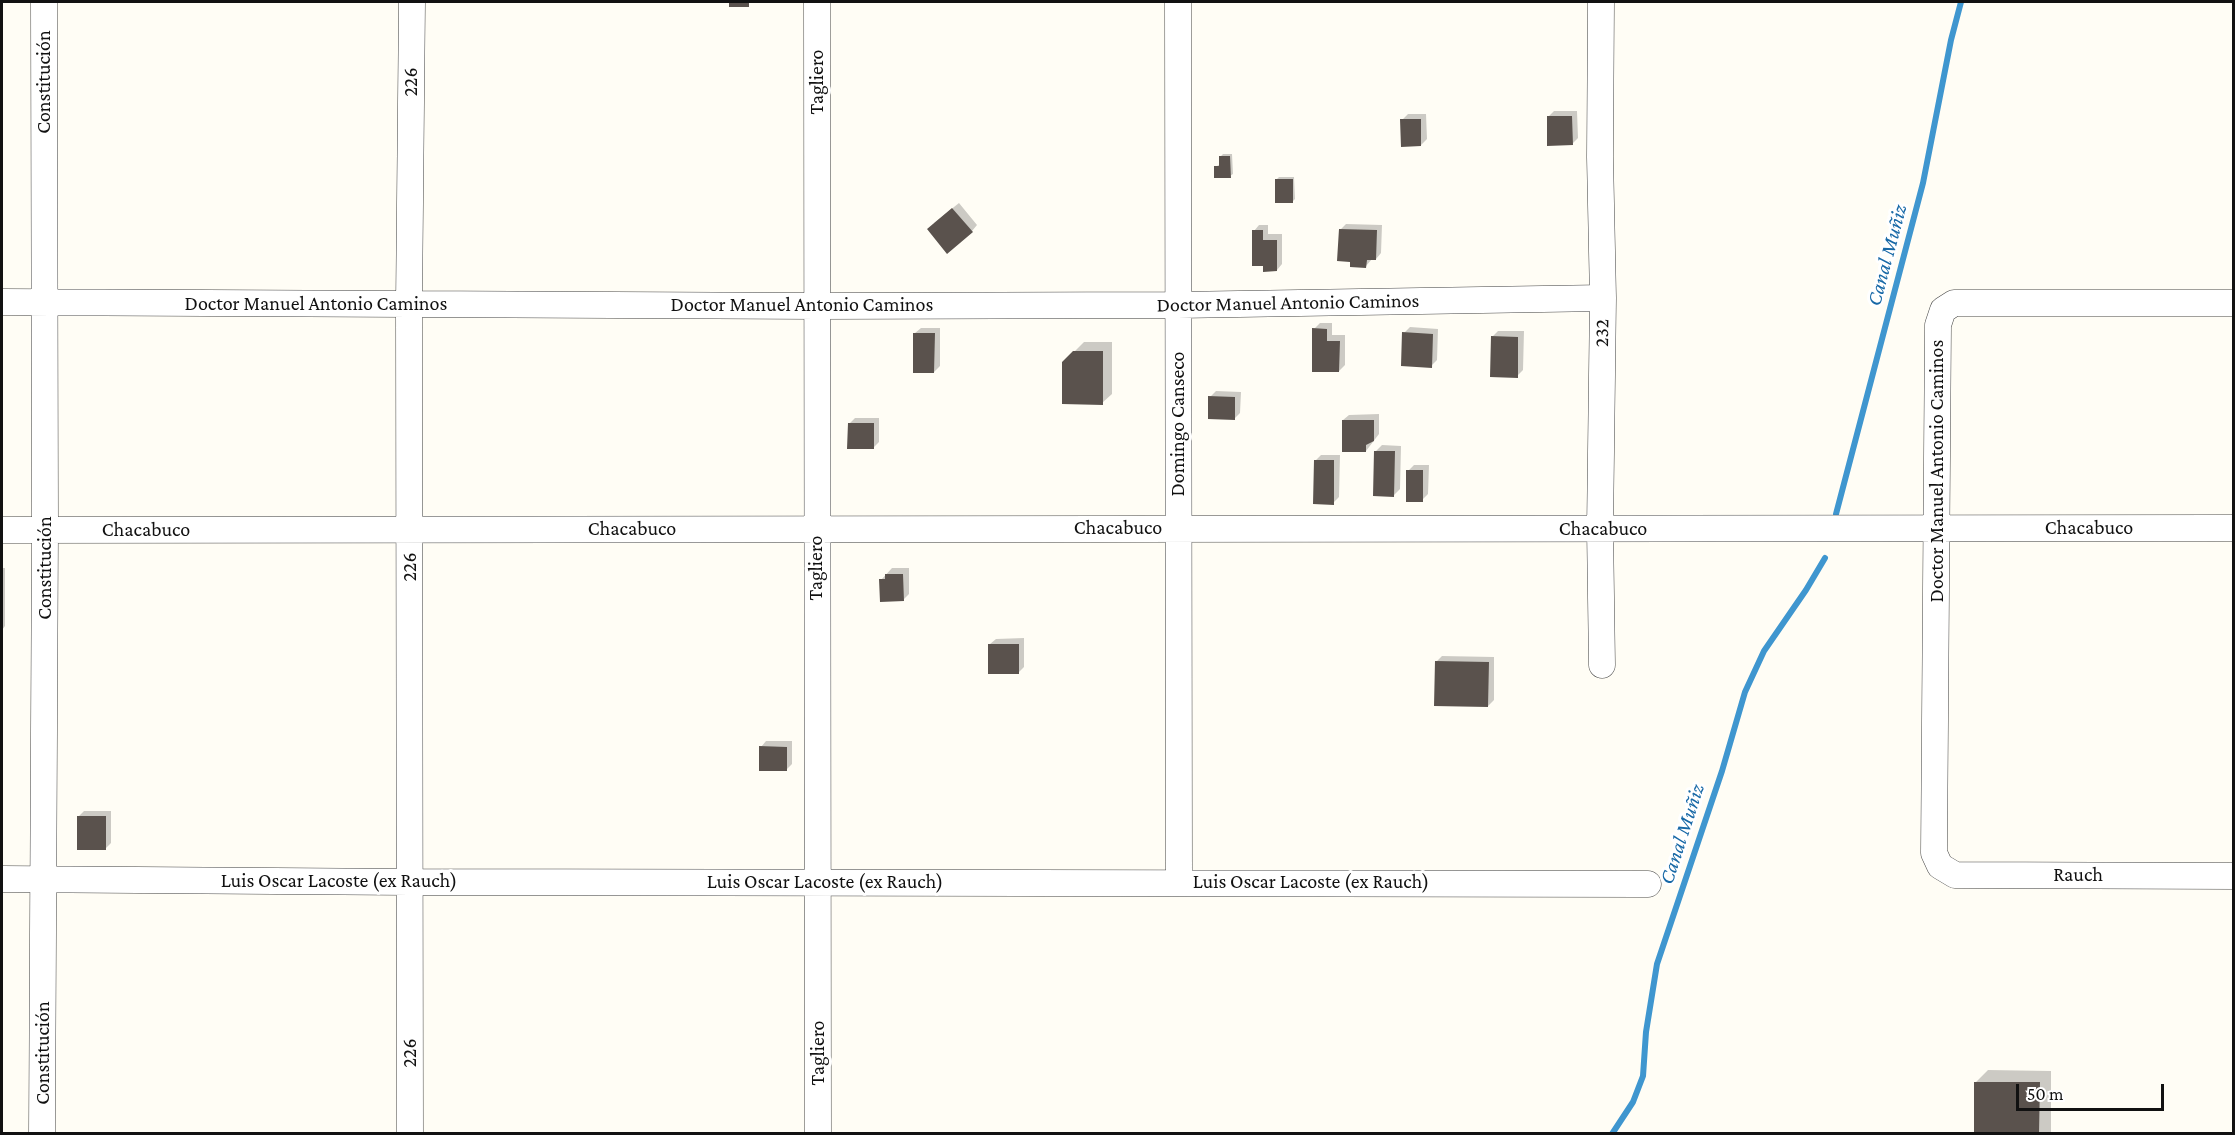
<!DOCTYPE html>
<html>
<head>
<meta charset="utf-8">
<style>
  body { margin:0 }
  #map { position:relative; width:2235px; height:1135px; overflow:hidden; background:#fffdf5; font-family:"Crimson Pro",serif }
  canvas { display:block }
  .frame { position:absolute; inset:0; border:3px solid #111; pointer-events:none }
  .scale { position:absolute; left:2016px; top:1084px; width:148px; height:27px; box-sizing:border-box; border:3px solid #111; border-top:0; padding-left:8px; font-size:18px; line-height:21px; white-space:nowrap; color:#111; -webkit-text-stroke:4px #fff; paint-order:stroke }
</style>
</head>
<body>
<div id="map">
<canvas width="2235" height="1135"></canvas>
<div class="frame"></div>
<div class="scale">50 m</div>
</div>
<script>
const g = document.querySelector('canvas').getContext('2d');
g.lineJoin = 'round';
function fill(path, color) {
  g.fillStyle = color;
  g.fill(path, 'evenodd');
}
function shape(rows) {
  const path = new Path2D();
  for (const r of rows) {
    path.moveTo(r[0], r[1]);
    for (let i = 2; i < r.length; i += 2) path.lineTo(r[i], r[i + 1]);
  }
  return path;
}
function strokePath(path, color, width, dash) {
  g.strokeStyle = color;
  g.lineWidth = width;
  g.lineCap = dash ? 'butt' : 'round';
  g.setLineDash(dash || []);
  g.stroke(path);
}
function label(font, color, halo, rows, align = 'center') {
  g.font = font + ' "Crimson Pro",serif';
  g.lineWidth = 6;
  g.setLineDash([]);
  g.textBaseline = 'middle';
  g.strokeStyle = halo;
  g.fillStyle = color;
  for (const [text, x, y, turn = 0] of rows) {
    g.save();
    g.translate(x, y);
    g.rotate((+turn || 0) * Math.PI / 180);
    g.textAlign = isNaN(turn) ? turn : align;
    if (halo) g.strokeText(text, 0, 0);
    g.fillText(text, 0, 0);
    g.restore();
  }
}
const shadow = shape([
  [1554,111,1577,111,1578,138,1572,144,1548,117],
  [1408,114,1426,114,1427,139,1421,145,1402,120],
  [1223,154,1232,154,1233,174,1230,176,1215,167,1221,164,1220,157],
  [1279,177,1294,177,1295,199,1292,202,1277,179],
  [959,203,977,225,972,231,934,223],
  [1346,224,1382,225,1381,253,1376,259,1372,259,1366,266,1340,230],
  [1259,225,1268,225,1268,234,1282,234,1282,264,1277,270,1254,231],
  [1320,323,1332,323,1332,335,1345,335,1345,365,1339,371,1314,329],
  [1410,327,1438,329,1437,360,1431,366,1404,333],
  [921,328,940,328,940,366,934,372,915,333],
  [1498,331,1524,331,1523,370,1517,376,1492,337],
  [1084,342,1112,342,1112,394,1102,403,1063,363],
  [1216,391,1241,392,1240,413,1234,419,1210,397],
  [1379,414,1379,434,1366,451,1343,420,1349,415],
  [855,418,879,418,879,442,873,448,849,424],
  [1382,445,1401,446,1400,489,1394,495,1376,451],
  [1321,455,1340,455,1339,497,1333,503,1315,461],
  [1414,465,1429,465,1428,494,1422,500,1408,471],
  [2,568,5,568,5,626,2,630],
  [892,568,909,568,909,594,903,600,881,580],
  [1024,638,1024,667,1018,673,990,644,996,639],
  [1442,656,1494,657,1494,700,1488,706,1436,662],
  [766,741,792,741,792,764,786,770,761,747],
  [84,811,111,811,111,843,105,849,78,817],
  [1988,1070,2051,1071,2051,1134,1975,1134,1976,1082]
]);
const stream = shape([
  [1836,514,1923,183,1951,40,1961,2],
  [1612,1134,1633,1102,1643,1076,1646,1032,1657,964,1722,771,1745,692,1764,651,1806,590,1825,558]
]);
const building = shape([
  [729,2,749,2,749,7,729,7],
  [1547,116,1572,116,1573,145,1547,146],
  [1400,119,1421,119,1421,146,1401,147],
  [1219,156,1230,156,1231,178,1214,178,1214,166,1219,166],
  [1275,179,1293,179,1293,203,1275,203],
  [952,208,973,232,947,254,927,229],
  [1339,229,1377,230,1376,260,1367,260,1366,268,1350,267,1350,262,1337,261],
  [1252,230,1263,230,1263,240,1277,240,1277,271,1263,272,1263,266,1252,266],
  [1312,328,1327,329,1327,341,1340,341,1339,372,1312,372],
  [1402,332,1433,334,1432,368,1401,366],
  [913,333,935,333,934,373,913,373],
  [1491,336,1518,337,1518,378,1490,377],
  [1073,351,1103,351,1103,405,1062,404,1062,362],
  [1208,396,1235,397,1235,420,1208,419],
  [1342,420,1374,420,1374,441,1366,445,1366,452,1342,452],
  [848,423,874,423,874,449,847,449],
  [1374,451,1395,451,1394,497,1373,496],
  [1314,460,1334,460,1334,505,1313,504],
  [1406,470,1423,470,1423,502,1406,502],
  [885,574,903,574,904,601,880,602,879,579,885,579],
  [988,644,1019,644,1019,674,988,674],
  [1435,661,1489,662,1488,707,1434,706],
  [759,746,787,747,787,771,759,771],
  [77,816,106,816,106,850,77,850],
  [1974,1082,2040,1082,2039,1134,1974,1134]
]);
const minor = shape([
  [817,2,818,1134],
  [1178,2,1179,882],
  [1601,2,1600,157,1603,298,1600,529,1602,665],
  [2,302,817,306,1178,305,1603,298],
  [2234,303,1954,303,1943,310,1938,325,1934,853,1940,866,1955,875,2234,876],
  [2,530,2234,528],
  [2,879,410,882,1648,884],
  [42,1134,45,530,44,2],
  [410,1134,409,304,412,2]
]);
const streetNames = [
  ["Constitución",44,82,-90],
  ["226",411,82,-90],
  ["Tagliero",817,82,-90],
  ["Doctor Manuel Antonio Caminos",1288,303,-1],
  ["Doctor Manuel Antonio Caminos",316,304],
  ["Doctor Manuel Antonio Caminos",802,305],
  ["232",1602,333,-89],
  ["Domingo Canseco",1178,424,-90],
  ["Doctor Manuel Antonio Caminos",1937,471,-90],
  ["Chacabuco",1118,528],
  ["Chacabuco",2089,528],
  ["Chacabuco",632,529],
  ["Chacabuco",1603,529],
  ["Chacabuco",146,530],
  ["226",410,567,-90],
  ["Constitución",45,568,-90],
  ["Tagliero",816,568,-90],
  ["Rauch",2078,875],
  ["Luis Oscar Lacoste (ex Rauch)",339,881],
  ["Luis Oscar Lacoste (ex Rauch)",825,882],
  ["Luis Oscar Lacoste (ex Rauch)",1311,882],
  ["Constitución",43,1053,-90],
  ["226",410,1053,-90],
  ["Tagliero",818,1053,-90]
];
const waterNames = [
  ["Canal Muñiz",1887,255,-75],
  ["Canal Muñiz",1682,834,-72]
];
fill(shadow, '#0003');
strokePath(stream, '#3f96cf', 6);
fill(building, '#5a524d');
strokePath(minor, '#444', 27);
strokePath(minor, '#fff', 26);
label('20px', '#111', '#fff', streetNames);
label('italic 21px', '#1768a6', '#fff', waterNames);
</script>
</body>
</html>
